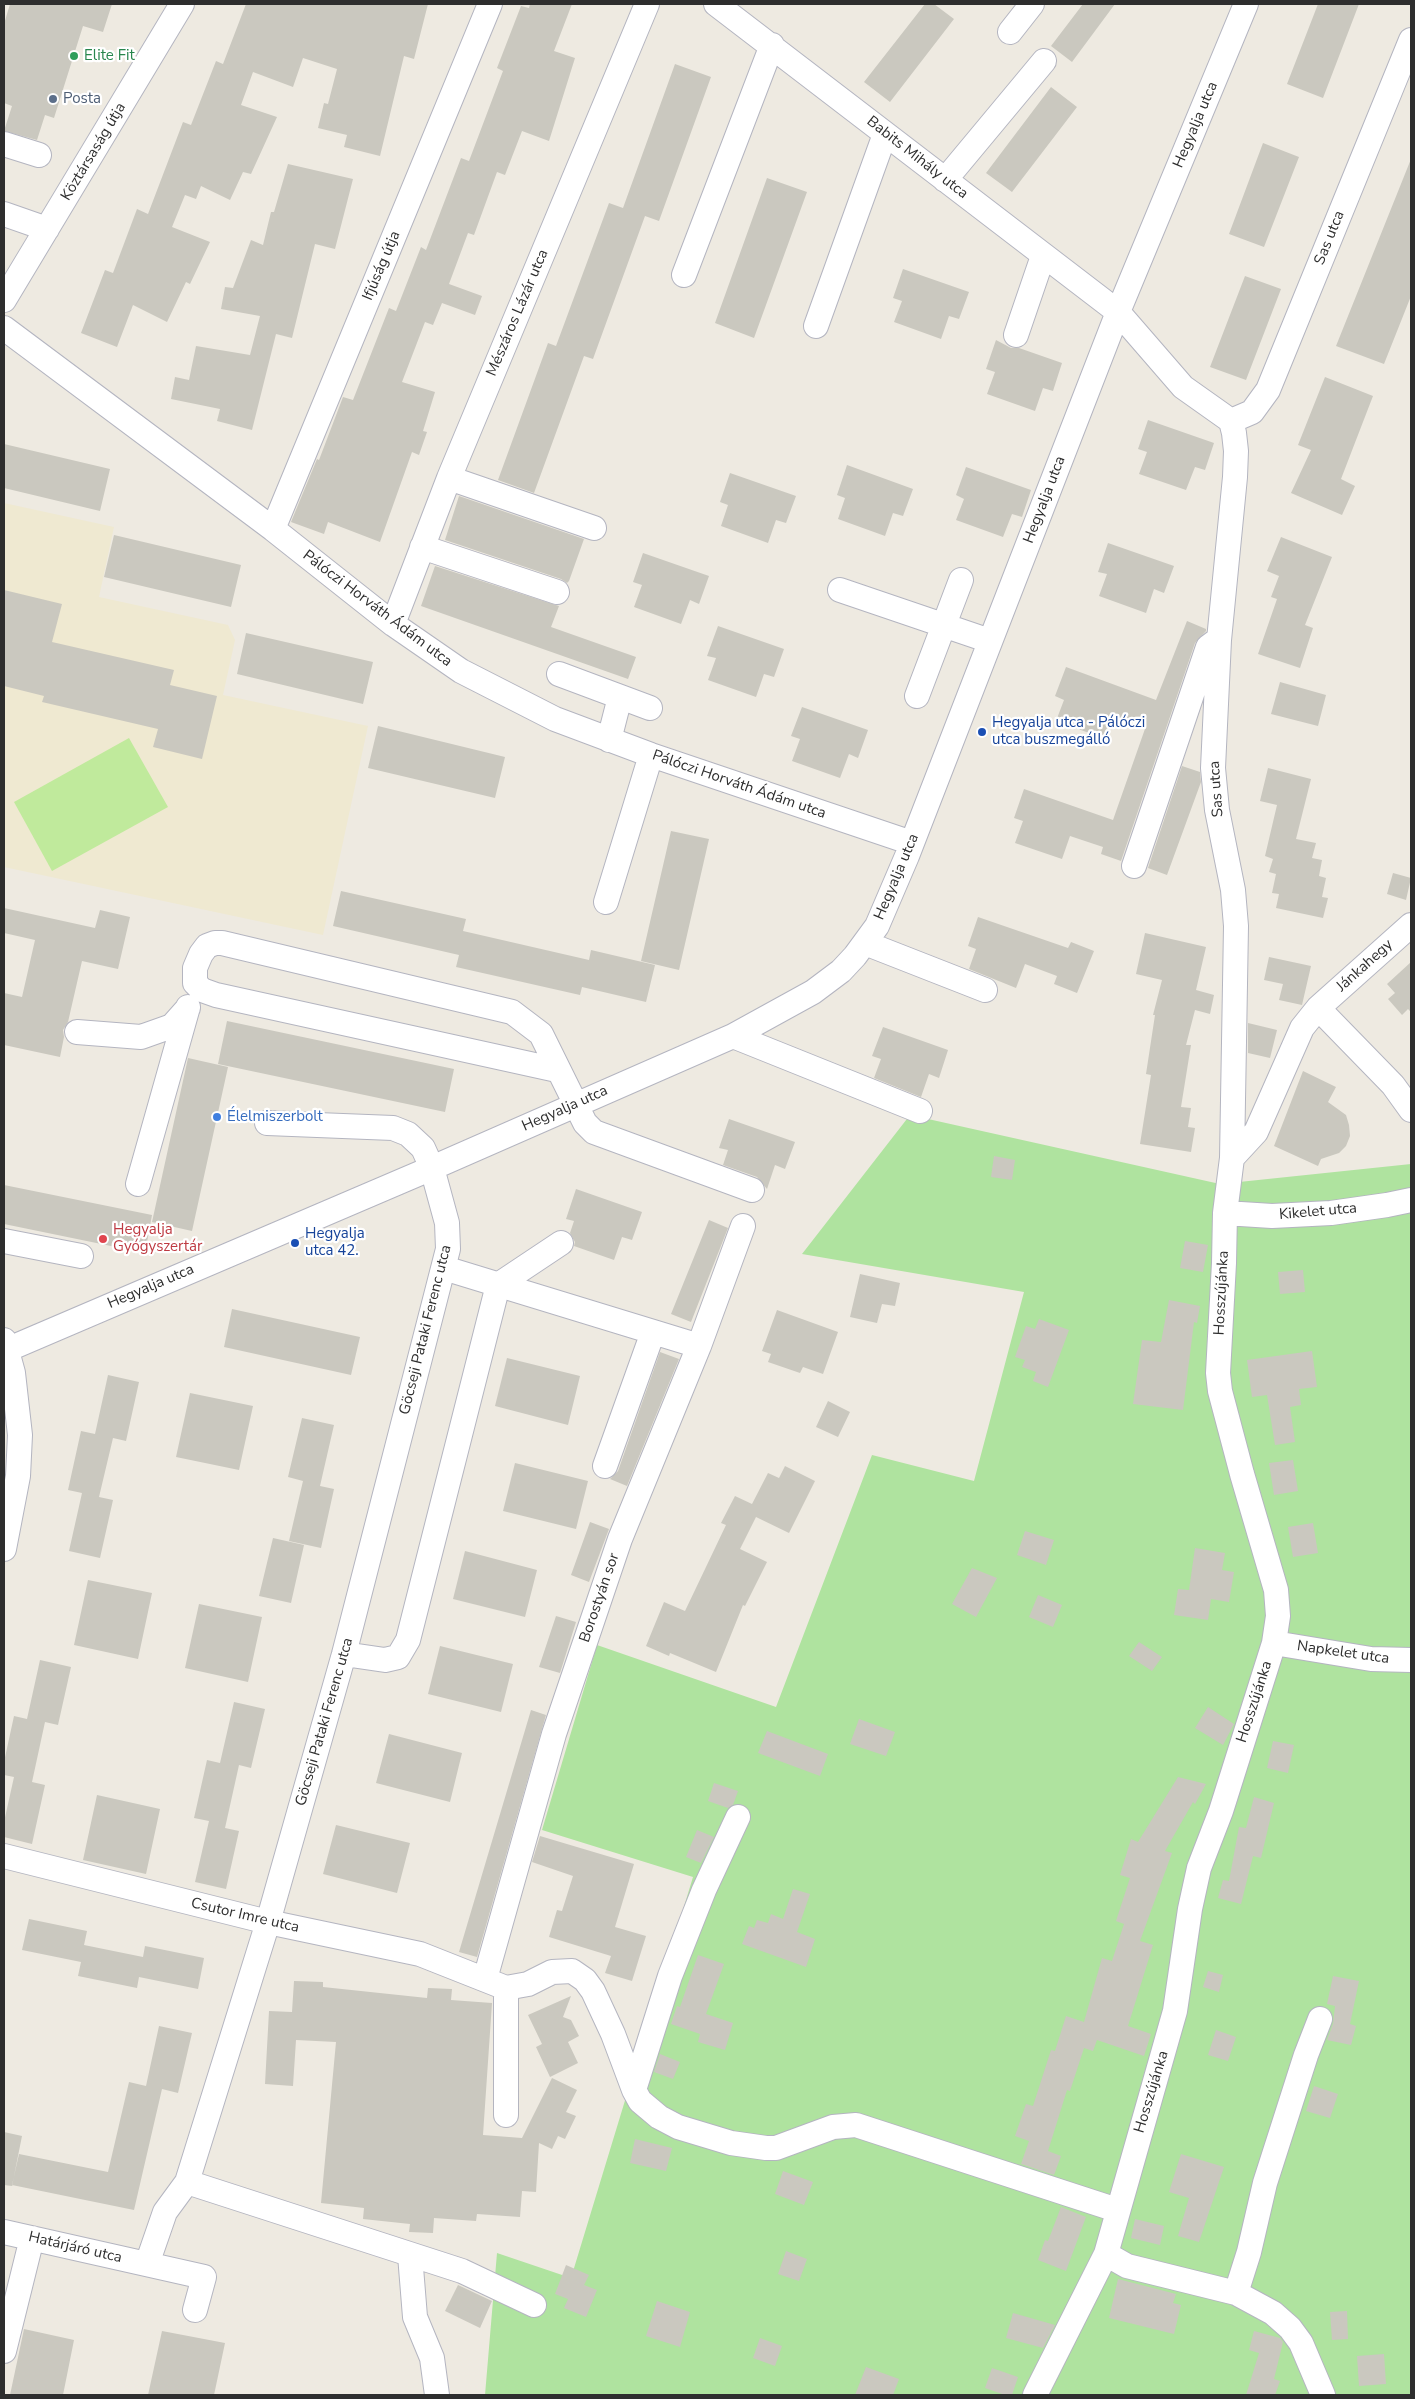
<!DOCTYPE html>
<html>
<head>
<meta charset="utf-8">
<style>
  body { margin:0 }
  #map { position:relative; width:1415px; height:2399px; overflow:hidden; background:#eeeae1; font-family:"Nunito Sans",sans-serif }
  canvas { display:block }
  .frame { position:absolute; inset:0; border:5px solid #2e2e2e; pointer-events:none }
</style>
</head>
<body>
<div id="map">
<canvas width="1415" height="2399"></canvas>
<div class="frame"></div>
</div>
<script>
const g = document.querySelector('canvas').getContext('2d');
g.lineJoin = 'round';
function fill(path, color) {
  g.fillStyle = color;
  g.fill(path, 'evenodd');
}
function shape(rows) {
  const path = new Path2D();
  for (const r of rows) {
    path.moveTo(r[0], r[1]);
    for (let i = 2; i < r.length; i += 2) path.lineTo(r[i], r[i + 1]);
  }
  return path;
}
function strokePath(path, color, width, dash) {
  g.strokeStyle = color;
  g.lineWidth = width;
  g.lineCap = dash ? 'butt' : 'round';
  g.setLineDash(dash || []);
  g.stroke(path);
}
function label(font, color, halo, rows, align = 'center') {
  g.font = font + ' "Nunito Sans",sans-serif';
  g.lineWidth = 4.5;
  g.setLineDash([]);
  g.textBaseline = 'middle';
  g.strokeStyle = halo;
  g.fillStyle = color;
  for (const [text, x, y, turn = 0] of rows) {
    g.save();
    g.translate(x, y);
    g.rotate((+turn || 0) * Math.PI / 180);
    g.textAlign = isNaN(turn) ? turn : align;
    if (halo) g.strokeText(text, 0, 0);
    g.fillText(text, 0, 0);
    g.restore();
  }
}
const education = shape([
  [4,503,114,527,99,597,228,625,235,640,223,695,368,726,323,935,4,867]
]);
const green = shape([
  [910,1115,1220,1184,1411,1164,1411,2395,485,2395,497,2253,571,2278,693,1877,542,1830,597,1645,776,1707,872,1455,974,1481,1024,1292,802,1254]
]);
const pitch = shape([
  [129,738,168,807,52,871,14,802]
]);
const building = shape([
  [10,4,112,4,103,32,83,26,54,118,45,115,37,140,4,131,12,106,4,103,4,24],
  [246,4,428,4,414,59,404,56,380,156,344,147,347,135,318,128,324,103,328,104,337,69,303,58,293,87,253,72,241,105,277,117,251,174,243,172,230,200,201,186,196,199,185,195,172,227,210,242,190,284,186,282,167,322,133,305,117,347,81,333,105,270,113,273,137,209,148,214,183,122,191,125,216,61,223,64],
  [530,4,572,4,554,51,575,58,549,141,522,131,505,175,497,172,474,235,468,233,449,284,482,296,475,315,442,303,433,325,425,322,402,382,435,392,423,431,427,432,419,455,412,452,380,542,328,522,324,534,291,522,317,459,319,460,343,397,353,400,389,308,396,311,421,247,426,250,461,158,469,161,503,71,497,68,521,6,529,8],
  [925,4,934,4,954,19,890,102,864,82],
  [1083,4,1115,4,1072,62,1051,46],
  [1318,4,1359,4,1323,98,1287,84],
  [675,64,711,77,659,221,645,216,593,359,584,356,534,493,498,480,548,343,556,346,609,203,623,208],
  [1051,87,1077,107,1012,192,986,173],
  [1263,143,1299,157,1264,247,1229,234],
  [1411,159,1411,296,1384,364,1336,346],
  [288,164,353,179,335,249,315,244,292,338,276,334,252,430,217,421,220,409,171,399,175,377,189,380,196,346,250,355,260,316,221,309,225,287,233,288,251,240,263,245,271,212,274,212],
  [767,178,807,192,754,338,715,323],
  [903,269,969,292,959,319,949,316,941,339,894,322,902,301,893,298],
  [1245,276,1281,289,1246,380,1210,367],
  [996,340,1011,348,1019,348,1062,363,1053,391,1043,388,1035,411,987,394,995,372,986,369],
  [1325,377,1373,396,1341,479,1355,486,1342,515,1291,493,1311,450,1298,445],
  [1148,420,1214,443,1205,470,1195,467,1186,490,1139,474,1147,452,1138,449],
  [4,444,110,469,100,511,4,488],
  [847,465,913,489,903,516,893,513,885,536,838,519,845,498,837,495],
  [966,467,1031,490,1022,517,1012,514,1003,537,956,520,964,499,956,495],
  [730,473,796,496,786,523,776,520,768,543,721,526,728,505,720,502],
  [459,496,584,539,569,581,567,583,561,579,445,540],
  [114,535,241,565,231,607,104,577],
  [1281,537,1332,557,1305,625,1313,628,1300,668,1258,654,1277,599,1271,597,1279,576,1267,571],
  [1108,543,1174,566,1164,593,1154,589,1146,613,1099,596,1107,574,1098,572],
  [643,553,709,576,699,604,690,600,681,624,634,607,642,585,633,582],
  [435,566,559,606,551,627,636,657,628,679,421,606],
  [4,590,62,604,52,642,174,670,170,685,217,696,202,759,153,747,158,729,42,702,44,696,4,686],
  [1187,621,1206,629,1206,631,1195,643,1121,861,1101,854,1103,847,1070,836,1062,859,1015,843,1023,821,1014,818,1024,789,1113,820,1146,726,1112,715,1103,738,1056,721,1064,700,1055,696,1066,667,1156,700],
  [718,626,784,649,774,677,764,674,756,697,708,680,716,658,707,656],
  [246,633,373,662,363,704,237,674],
  [1280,682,1326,695,1318,726,1271,714],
  [802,707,868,730,858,758,849,754,840,778,792,761,800,739,791,736],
  [378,726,505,757,495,798,368,768],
  [1182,766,1200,772,1201,782,1167,875,1148,868],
  [1268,768,1311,779,1296,839,1316,843,1312,858,1322,860,1319,876,1326,878,1322,897,1328,898,1323,918,1276,908,1279,894,1272,893,1276,874,1269,872,1273,859,1265,856,1277,805,1260,801],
  [671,831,709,839,679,970,641,961],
  [1393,873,1411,878,1406,900,1387,894],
  [341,891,466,919,463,931,589,960,591,950,655,965,646,1002,582,987,580,995,456,967,459,955,333,926],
  [4,908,95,928,100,910,130,917,118,969,82,961,68,1022,63,1030,64,1037,60,1057,4,1045,4,993,22,997,35,940,4,933],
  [978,917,1068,948,1071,942,1094,951,1077,993,1054,984,1057,976,1025,964,1016,988,969,969,976,949,968,946],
  [1145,933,1206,947,1196,990,1214,995,1210,1014,1195,1010,1186,1045,1191,1045,1181,1107,1191,1108,1188,1127,1195,1128,1191,1152,1140,1144,1151,1075,1146,1074,1155,1015,1153,1015,1162,980,1136,974],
  [1269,957,1311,966,1302,1005,1279,1000,1283,984,1264,980],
  [1411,962,1411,1012,1408,1009,1402,1015,1388,999,1395,993,1387,984],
  [227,1021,454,1069,445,1112,218,1064],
  [1248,1023,1277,1030,1270,1058,1248,1053],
  [883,1027,948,1050,939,1078,929,1074,921,1097,874,1078,881,1059,872,1056],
  [188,1058,228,1067,192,1231,152,1222],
  [1303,1071,1336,1087,1328,1102,1346,1115,1349,1125,1350,1136,1346,1146,1339,1153,1321,1159,1318,1166,1274,1146],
  [729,1119,795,1142,785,1169,775,1165,767,1189,757,1177,723,1165,728,1150,719,1148],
  [994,1156,1015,1160,1012,1180,991,1177],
  [4,1185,152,1215,145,1253,4,1224],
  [576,1189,642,1212,632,1240,622,1237,614,1260,574,1246,575,1242,570,1233,574,1221,566,1219],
  [709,1220,728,1228,691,1322,671,1314],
  [1185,1241,1208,1245,1203,1272,1180,1268],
  [1303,1270,1305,1292,1280,1294,1278,1272],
  [860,1274,900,1283,895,1306,882,1304,877,1323,850,1317],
  [1169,1300,1200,1306,1197,1323,1194,1322,1183,1410,1133,1404,1142,1340,1161,1342],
  [232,1309,360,1337,351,1375,224,1347],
  [777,1310,838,1332,823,1374,803,1367,800,1373,768,1362,771,1354,762,1351],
  [1039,1319,1069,1330,1048,1387,1033,1381,1036,1372,1022,1367,1025,1360,1015,1357,1026,1326,1035,1329],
  [1312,1351,1317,1387,1299,1389,1301,1405,1290,1407,1295,1442,1275,1445,1267,1395,1252,1397,1247,1360],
  [660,1352,679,1359,627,1486,610,1479,618,1471],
  [507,1358,580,1376,568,1425,495,1406],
  [108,1375,139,1382,126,1441,113,1438,99,1497,113,1500,100,1558,69,1551,82,1493,68,1490,81,1431,95,1434],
  [190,1393,253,1406,239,1470,176,1457],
  [828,1401,850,1412,838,1437,816,1427],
  [302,1418,334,1425,320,1486,334,1489,321,1548,289,1541,303,1481,288,1477],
  [1293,1460,1298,1491,1274,1495,1269,1463],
  [515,1463,588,1481,576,1529,503,1511],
  [785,1466,815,1481,789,1533,756,1517,740,1549,767,1562,745,1606,743,1605,716,1672,670,1653,669,1656,646,1646,664,1602,685,1611,726,1525,721,1523,735,1496,752,1504,768,1473,779,1478],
  [590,1522,609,1529,589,1582,571,1575],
  [1313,1523,1318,1553,1293,1557,1288,1527],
  [1025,1531,1054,1540,1046,1565,1017,1555],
  [273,1538,304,1545,291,1603,259,1596],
  [1195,1548,1225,1553,1222,1570,1234,1572,1229,1602,1211,1599,1208,1620,1174,1615,1178,1589,1189,1590],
  [465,1551,537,1570,525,1617,453,1599],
  [972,1568,997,1578,976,1617,952,1604],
  [88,1580,152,1593,138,1659,74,1645],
  [1038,1595,1062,1605,1053,1627,1029,1617],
  [199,1604,262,1617,248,1682,185,1668],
  [556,1616,576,1622,560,1673,539,1667],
  [1139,1642,1162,1657,1152,1671,1129,1656],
  [440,1646,513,1664,501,1712,428,1694],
  [40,1660,71,1667,58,1725,45,1722,32,1782,45,1785,32,1844,4,1837,4,1822,14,1777,4,1775,4,1762,14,1716,27,1719],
  [234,1702,265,1709,251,1768,239,1765,225,1828,239,1831,226,1889,195,1882,209,1821,194,1818,207,1760,220,1763],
  [1208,1707,1234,1724,1223,1745,1195,1728],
  [531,1710,546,1715,477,1957,459,1952],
  [859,1719,895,1732,886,1756,850,1744],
  [767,1731,828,1754,820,1776,758,1753],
  [389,1734,462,1753,450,1802,376,1783],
  [1273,1741,1294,1745,1288,1773,1267,1768],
  [1178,1777,1206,1784,1195,1804,1193,1802,1165,1851,1172,1853,1140,1941,1153,1945,1128,2026,1151,2034,1144,2056,1097,2040,1093,2051,1084,2048,1070,2091,1067,2090,1048,2151,1061,2156,1054,2175,1021,2164,1029,2141,1015,2136,1026,2104,1033,2106,1051,2050,1055,2051,1066,2016,1084,2022,1102,1958,1112,1961,1124,1924,1116,1921,1130,1878,1120,1875,1131,1839,1138,1842],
  [714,1783,738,1791,733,1805,728,1808,708,1801],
  [97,1795,160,1809,146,1874,83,1860],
  [1254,1797,1274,1803,1261,1858,1253,1856,1241,1904,1218,1898,1223,1880,1229,1881,1239,1827,1246,1828],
  [336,1825,410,1843,397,1893,323,1874],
  [697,1830,714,1837,701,1863,686,1857],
  [540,1836,634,1864,615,1927,646,1936,632,1981,605,1973,611,1956,549,1937,557,1910,562,1911,573,1876,532,1862],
  [793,1889,810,1894,797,1932,815,1939,806,1967,742,1944,749,1926,754,1928,757,1920,768,1923,771,1914,783,1919],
  [29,1919,87,1931,84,1945,143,1957,145,1946,204,1958,198,1989,139,1977,137,1988,78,1976,81,1962,22,1950],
  [698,1955,724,1964,706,2014,733,2023,725,2050,698,2042,700,2034,671,2024,677,2006,680,2007],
  [1208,1971,1223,1975,1219,1992,1203,1987],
  [1333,1976,1359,1981,1350,2024,1356,2026,1351,2045,1327,2040,1333,2024,1335,2006,1327,2004],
  [294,1981,323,1982,323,1987,427,1998,428,1988,452,1989,451,2000,492,2003,483,2135,522,2138,552,2078,577,2090,566,2112,576,2116,565,2139,558,2136,552,2149,539,2143,536,2192,522,2191,520,2217,477,2214,476,2221,434,2218,433,2233,409,2232,410,2224,363,2219,364,2208,321,2203,336,2042,296,2040,293,2086,265,2084,269,2011,292,2012],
  [571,1996,563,2017,571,2020,579,2036,568,2042,578,2063,550,2077,536,2047,542,2044,528,2015],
  [159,2026,192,2033,178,2093,162,2089,134,2210,12,2185,19,2154,108,2172,129,2082,146,2086],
  [1216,2030,1236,2037,1228,2061,1208,2055],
  [660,2054,680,2062,673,2079,654,2072],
  [1314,2086,1338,2094,1330,2118,1306,2111],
  [4,2132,22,2136,12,2186,4,2185],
  [635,2139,672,2148,666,2171,630,2163],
  [1181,2154,1224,2167,1199,2242,1178,2236,1189,2198,1169,2192],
  [783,2171,813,2182,804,2205,775,2194],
  [1061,2207,1086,2217,1066,2271,1038,2260,1045,2240,1048,2241],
  [1135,2219,1164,2226,1160,2245,1131,2238],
  [786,2251,807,2259,799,2281,778,2274],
  [566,2265,589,2275,584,2285,597,2290,586,2317,564,2308,568,2299,555,2294],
  [1118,2279,1176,2294,1173,2303,1181,2305,1174,2334,1109,2318],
  [458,2285,492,2301,480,2328,445,2311],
  [657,2301,690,2312,680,2347,646,2336],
  [1347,2311,1348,2339,1332,2340,1330,2312],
  [1013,2313,1055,2325,1043,2348,1006,2338],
  [24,2329,74,2340,63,2395,10,2395],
  [162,2331,225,2343,214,2395,148,2395],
  [1254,2331,1280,2338,1283,2342,1274,2379,1280,2381,1275,2395,1246,2395,1259,2353,1249,2350],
  [760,2338,782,2346,775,2366,753,2358],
  [1384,2354,1386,2384,1359,2386,1357,2356],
  [866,2367,899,2379,893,2395,855,2395],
  [992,2368,1018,2377,1012,2395,1005,2395,985,2388]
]);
const minor = shape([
  [716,4,1118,312,1183,387,1231,421,1234,433,1236,451,1235,477,1219,640,1213,768,1217,810,1233,890,1236,926,1232,1158,1225,1213,1224,1263,1218,1373,1220,1391,1242,1474,1276,1590,1278,1616,1274,1643,1221,1811,1199,1868,1190,1909,1175,2011,1106,2254,1035,2395],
  [1010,32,1032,4],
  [4,144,39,155],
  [945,180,1044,61],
  [4,214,47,229],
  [684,275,772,45],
  [4,300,182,4],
  [816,326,885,134],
  [4,328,273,529,393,624,461,671,555,719,651,755,912,843],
  [1016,335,1043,256],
  [1231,421,1252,412,1268,390,1411,40],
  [449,478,594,528],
  [273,529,490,4],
  [422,547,557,592],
  [840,590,990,641],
  [393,624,449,478,647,4],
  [559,674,650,708],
  [917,696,961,580],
  [609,740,620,697],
  [1134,866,1208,647,1216,641],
  [606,902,651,755],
  [865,943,985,990],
  [1318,1008,1393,1085,1411,1110],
  [77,1032,141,1037,172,1026,188,1008],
  [733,1036,920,1111],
  [557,1070,216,995,202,990,195,983,195,968,201,954,207,946,215,943,222,943,512,1012,541,1034,585,1123,594,1132,752,1190],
  [1232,1158,1256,1132,1302,1028,1318,1008,1411,925],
  [138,1184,188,1007],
  [1225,1213,1272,1216,1331,1213,1387,1205,1411,1200],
  [4,1241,81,1256],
  [444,1268,699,1346],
  [4,1340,13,1373,20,1435,18,1476,4,1549],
  [4,1351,432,1168,733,1036,813,992,841,971,855,956,877,926,907,856,1118,312,1246,4],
  [605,1466,653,1332],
  [1274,1643,1371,1659,1411,1660],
  [344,1654,385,1660,398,1657,408,1640,498,1285,561,1243],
  [4,1856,268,1922,420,1954,506,1988,528,1984,552,1972,572,1971,585,1980,593,1991,613,2034,634,2090,640,2101,659,2117,678,2127,731,2143,766,2148,776,2148,833,2127,856,2125,1117,2210],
  [485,1979,554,1734,620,1539,699,1346,743,1226],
  [506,1988,506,2115],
  [634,2090,670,1976,704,1890,738,1817],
  [187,2182,462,2271,534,2305],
  [4,2232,204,2277,195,2310],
  [1106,2254,1127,2266,1236,2293,1273,2313,1290,2328,1301,2343,1323,2395],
  [410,2255,415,2317,432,2358,437,2395],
  [147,2264,165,2212,187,2182,268,1922,344,1654,448,1249,447,1223,432,1168,423,1148,408,1134,393,1128,267,1123],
  [1236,2293,1249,2252,1265,2183,1306,2055,1320,2019],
  [4,2351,32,2238]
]);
const markers = [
  [74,56,5,"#2e9e5b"],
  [53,99,5,"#5c6f8a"],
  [982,732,5,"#1a4fb4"],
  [217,1117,5,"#3f7fe0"],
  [103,1239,5,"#e0444e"],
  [295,1243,5,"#1a4fb4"]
];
const leisureNames = [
  ["Elite Fit",84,56]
];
const serviceNames = [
  ["Posta",63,99]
];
const streetNames = [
  ["Hegyalja utca",1196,125,-67],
  ["Köztársaság útja",94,152,-59],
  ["Babits Mihály utca",917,158,38],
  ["Sas utca",1330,238,-68],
  ["Ifjúság útja",382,266,-67],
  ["Mészáros Lázár utca",518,313,-67],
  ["Hegyalja utca",1045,500,-69],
  ["Pálóczi Horváth Ádám utca",377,609,37],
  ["Pálóczi Horváth Ádám utca",739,785,19],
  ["Sas utca",1217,789,-94],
  ["Hegyalja utca",897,877,-67],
  ["Jánkahegy",1365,966,-42],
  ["Hegyalja utca",565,1109,-24],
  ["Kikelet utca",1318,1212,-5],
  ["Hegyalja utca",151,1287,-23],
  ["Hosszújánka",1222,1293,-87],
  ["Göcseji Pataki Ferenc utca",426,1330,-76],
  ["Borostyán sor",600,1598,-71],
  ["Napkelet utca",1343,1653,8],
  ["Hosszújánka",1255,1702,-72],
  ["Göcseji Pataki Ferenc utca",325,1722,-74],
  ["Csutor Imre utca",245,1916,13],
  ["Hosszújánka",1152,2092,-73],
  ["Határjáró utca",75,2248,13]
];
const transitNames = [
  ["Hegyalja utca - Pálóczi",992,723],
  ["utca buszmegálló",992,740],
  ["Hegyalja",305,1234],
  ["utca 42.",305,1251]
];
const shopNames = [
  ["Élelmiszerbolt",227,1117]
];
const healthNames = [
  ["Hegyalja",113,1230],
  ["Gyógyszertár",113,1247]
];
fill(education, '#efe9d1');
fill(green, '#afe39f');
fill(pitch, '#c0ea9c');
fill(building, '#cac8bf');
strokePath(minor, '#b4b5c0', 26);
strokePath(minor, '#fff', 24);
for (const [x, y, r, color] of markers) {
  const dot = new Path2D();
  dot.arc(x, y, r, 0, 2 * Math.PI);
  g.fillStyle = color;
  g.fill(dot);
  strokePath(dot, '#fff', 2);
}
label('15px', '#27864d', '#fff', leisureNames, 'left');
label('15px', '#4e5e75', '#fff', serviceNames, 'left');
label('15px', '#2e2e2e', '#fff', streetNames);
label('15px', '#164399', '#fff', transitNames, 'left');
label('15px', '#366cbe', '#fff', shopNames, 'left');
label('15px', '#be3a42', '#fff', healthNames, 'left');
</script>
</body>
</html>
